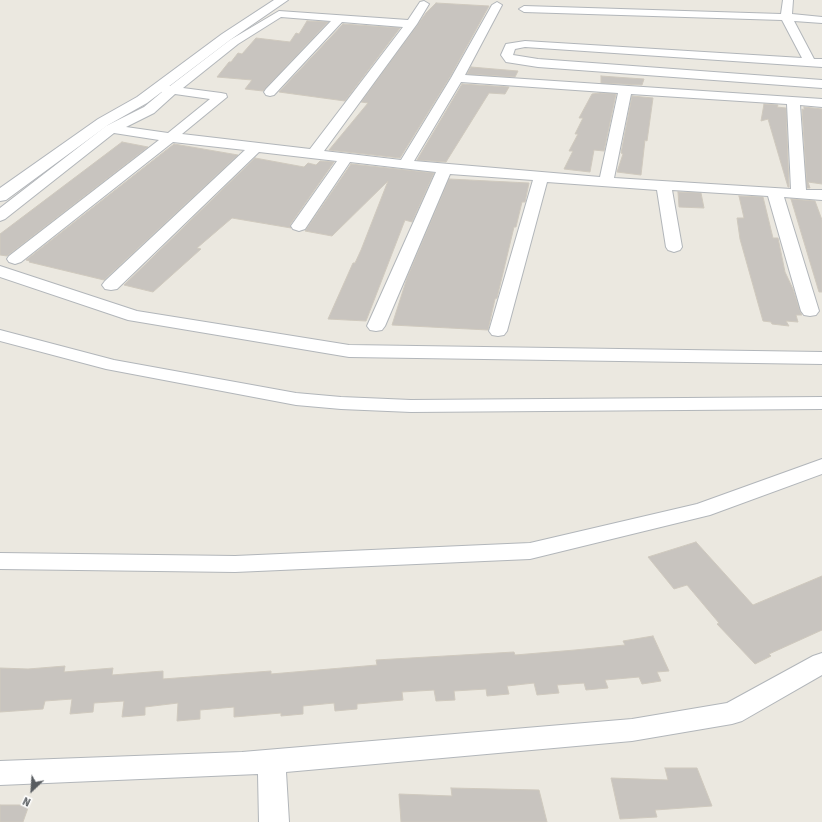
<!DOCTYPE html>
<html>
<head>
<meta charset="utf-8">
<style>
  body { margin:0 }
  #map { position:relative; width:822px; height:822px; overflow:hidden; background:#ebe8e0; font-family:"Source Sans 3",sans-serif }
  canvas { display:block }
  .north { position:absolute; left:12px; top:770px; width:40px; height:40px; -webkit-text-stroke:3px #fff; paint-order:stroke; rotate:205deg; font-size:11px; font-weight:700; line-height:16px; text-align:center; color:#585c60 }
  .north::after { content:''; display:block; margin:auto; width:14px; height:18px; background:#585c60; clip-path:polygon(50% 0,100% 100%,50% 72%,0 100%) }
</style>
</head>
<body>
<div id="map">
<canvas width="822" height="822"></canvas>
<div class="north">N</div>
</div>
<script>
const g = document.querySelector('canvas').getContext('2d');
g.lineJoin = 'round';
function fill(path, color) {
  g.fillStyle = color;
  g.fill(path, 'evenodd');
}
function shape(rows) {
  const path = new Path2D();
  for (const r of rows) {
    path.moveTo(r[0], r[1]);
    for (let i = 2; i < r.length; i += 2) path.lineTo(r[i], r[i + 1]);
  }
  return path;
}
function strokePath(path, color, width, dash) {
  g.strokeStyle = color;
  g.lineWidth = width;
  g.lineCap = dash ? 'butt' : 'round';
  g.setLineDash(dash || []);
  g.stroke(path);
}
const building = shape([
  [436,3,489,6,450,77,400,158,329,150,368,103,361,102,426,13,436,3],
  [307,21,328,22,263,91,245,89,252,80,217,77,229,62,231,62,238,53,242,54,256,38,290,42,296,33,299,34,307,21],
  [343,24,400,28,345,101,279,92,343,24],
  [471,67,494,69,518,71,515,77,467,74,471,67],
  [601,76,629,78,644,79,642,85,601,83,601,76],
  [462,84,509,87,505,94,489,93,446,162,417,160,462,84],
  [600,93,616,94,604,151,594,150,590,172,564,169,573,151,569,151,578,134,575,134,583,118,579,118,592,94,600,93],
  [632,96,653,98,647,141,645,140,641,175,617,172,623,154,621,153,632,96],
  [764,104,778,105,777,107,786,108,789,187,788,187,768,119,761,121,764,104],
  [804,107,822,109,822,184,808,182,810,188,807,188,802,109,804,110,804,107],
  [122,142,148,147,7,256,0,255,0,234,122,142],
  [174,144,238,155,104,280,29,262,30,261,26,260,174,144],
  [255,158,304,167,308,163,316,165,320,161,334,162,290,225,291,228,232,218,197,248,201,249,153,292,124,285,255,158],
  [351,164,434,173,412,222,405,220,366,321,328,319,353,263,355,263,361,250,388,181,332,236,305,231,351,164],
  [449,179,529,183,525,202,522,202,516,227,514,227,497,298,495,299,488,330,392,325,407,278,449,179],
  [678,192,701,193,704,208,679,207,678,192],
  [739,196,763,197,773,238,778,238,785,272,793,289,800,311,802,315,796,315,798,322,786,321,789,326,772,324,771,322,763,321,740,239,737,218,744,218,739,196],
  [791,199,815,201,822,220,822,292,819,292,791,199],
  [696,542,753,605,822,576,822,630,769,654,771,656,755,664,717,624,719,623,687,585,674,589,648,557,696,542],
  [653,636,669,671,657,672,661,681,642,684,639,677,605,680,608,688,586,690,584,683,557,685,559,693,537,695,534,683,507,686,509,694,487,696,486,689,454,691,455,700,436,701,434,690,402,692,403,700,357,704,357,709,335,711,334,703,303,706,303,714,281,716,281,713,234,717,234,707,200,710,200,719,177,721,178,703,145,707,145,715,122,717,124,701,94,703,93,712,70,714,72,699,45,701,43,709,0,712,0,668,28,669,65,666,64,672,113,668,112,675,163,671,163,679,271,671,271,674,377,665,376,660,514,652,515,655,575,650,625,645,623,641,653,636],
  [665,768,697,768,712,806,655,810,657,817,620,819,611,778,668,780,665,768],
  [451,788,539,790,547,822,401,822,399,794,452,796,451,788],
  [0,805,29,805,23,822,0,822,0,805]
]);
const street = shape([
  [783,0,793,0,792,14,822,17,822,23,794,21,814,59,822,59,822,67,525,47,515,49,513,55,538,59,822,80,822,88,538,67,506,62,501,55,506,44,525,41,802,58,782,20,524,12,519,9,524,6,781,14,783,0],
  [424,1,429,4,417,24,324,151,401,160,451,78,492,5,497,2,502,5,465,75,822,99,822,107,800,105,806,190,822,190,822,200,784,197,819,311,816,315,810,316,804,315,801,311,768,196,672,190,682,247,680,250,674,252,668,250,666,247,657,190,547,182,507,331,504,335,498,336,492,335,489,331,533,180,450,174,385,326,382,330,376,331,370,330,367,326,436,172,350,162,305,229,299,231,293,229,291,226,337,161,259,152,117,289,111,290,105,289,102,285,105,281,245,150,173,142,21,262,15,264,9,262,7,259,9,256,159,140,114,133,5,219,0,221,0,208,106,126,144,107,162,92,158,89,160,86,170,86,230,40,279,11,408,20,420,2,424,1],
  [281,17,331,21,266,89,264,92,266,95,270,96,274,95,342,22,403,27,310,149,182,134,227,97,226,94,221,93,183,88,238,44,281,17],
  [461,82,618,93,600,177,414,161,461,82],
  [175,94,210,99,168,133,126,127,154,113,175,94],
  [631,94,787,104,791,189,614,178,631,94],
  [0,266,137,311,349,345,822,352,822,364,349,357,128,320,0,277,0,266],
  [0,330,114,360,296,393,341,397,411,400,822,397,822,409,411,412,341,409,296,405,106,369,0,341,0,330],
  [822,459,822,474,710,515,530,559,235,572,0,569,0,553,235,556,530,543,697,504,822,459],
  [822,653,822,675,742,721,732,724,632,741,286,772,289,822,259,822,258,774,0,785,0,761,242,752,632,719,727,703,813,656,822,653]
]);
const secondary = shape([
  [274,0,288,0,230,40,147,103,108,125,6,200,0,201,0,188,98,119,137,97,222,34,274,0]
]);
fill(building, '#c8c4bf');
strokePath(building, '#cfc9be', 1);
strokePath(street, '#b2b6ba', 2);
strokePath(secondary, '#b1b5ba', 2);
fill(street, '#fff');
fill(secondary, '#fff');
</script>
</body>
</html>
